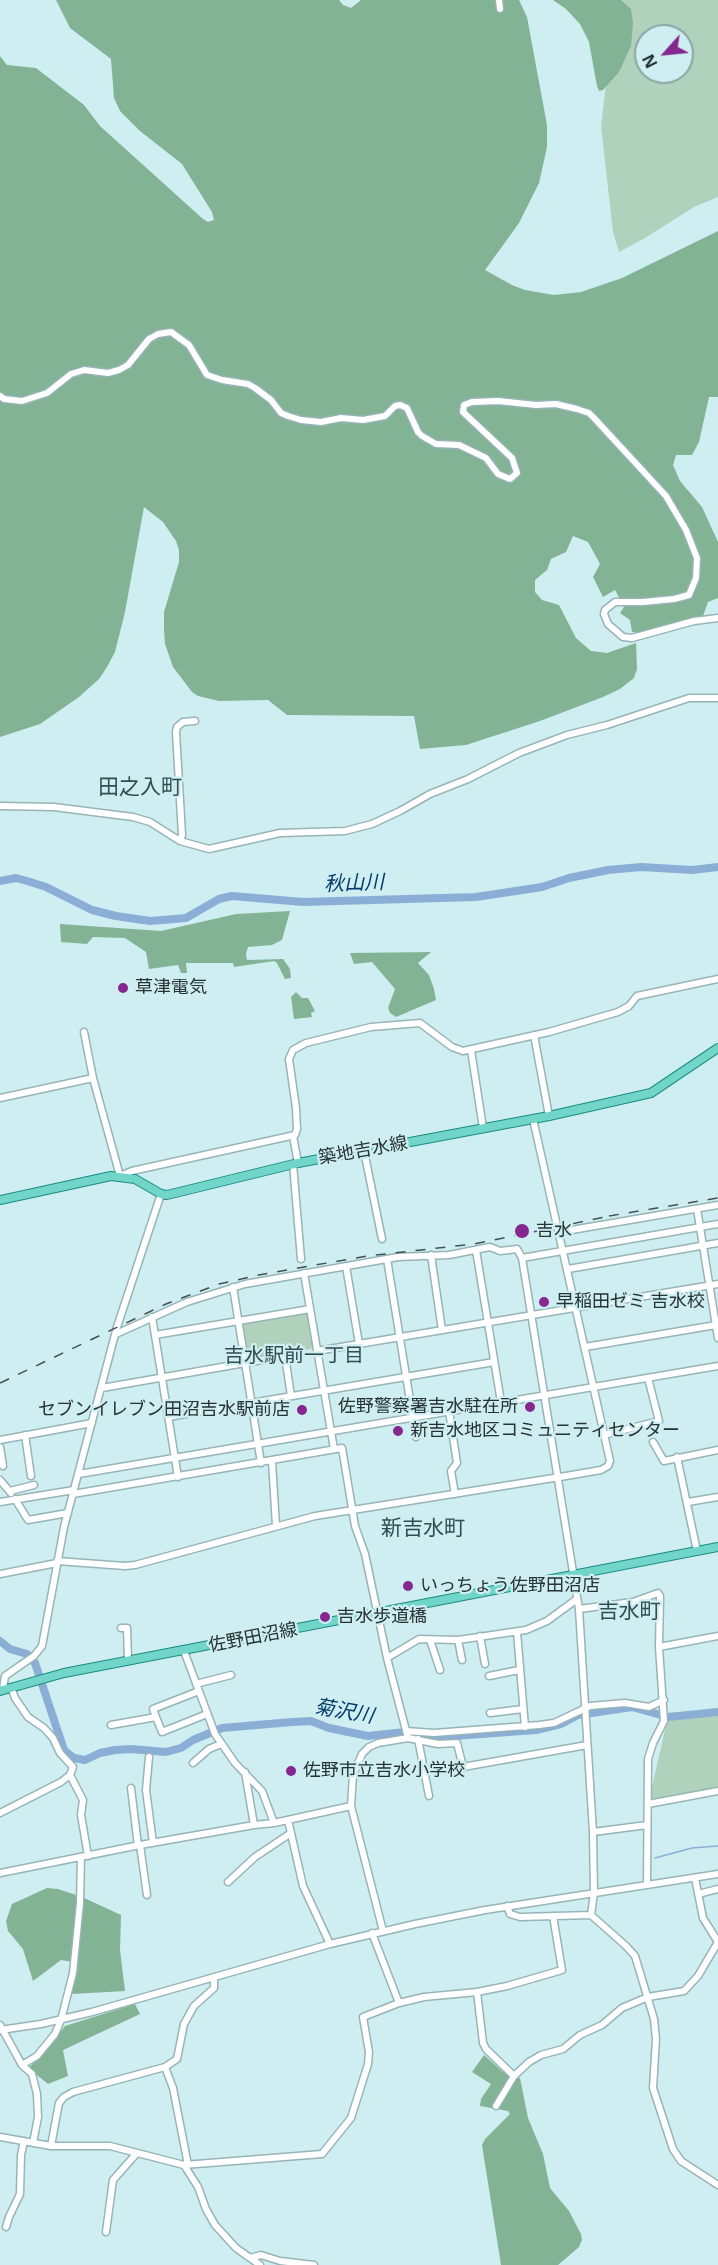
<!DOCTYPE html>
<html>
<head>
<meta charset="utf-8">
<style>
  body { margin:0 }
  #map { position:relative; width:718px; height:2265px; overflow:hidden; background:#cfeef1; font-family:"Noto Sans",sans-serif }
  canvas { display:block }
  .north { position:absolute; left:634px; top:24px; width:60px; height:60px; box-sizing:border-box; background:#cfeef1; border:2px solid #8ba3a5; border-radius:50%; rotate:243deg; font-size:16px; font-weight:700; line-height:24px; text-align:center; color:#263233 }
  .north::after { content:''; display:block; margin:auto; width:21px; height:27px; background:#852691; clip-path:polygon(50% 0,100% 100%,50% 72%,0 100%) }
</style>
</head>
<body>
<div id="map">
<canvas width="718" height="2265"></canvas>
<div class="north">N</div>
</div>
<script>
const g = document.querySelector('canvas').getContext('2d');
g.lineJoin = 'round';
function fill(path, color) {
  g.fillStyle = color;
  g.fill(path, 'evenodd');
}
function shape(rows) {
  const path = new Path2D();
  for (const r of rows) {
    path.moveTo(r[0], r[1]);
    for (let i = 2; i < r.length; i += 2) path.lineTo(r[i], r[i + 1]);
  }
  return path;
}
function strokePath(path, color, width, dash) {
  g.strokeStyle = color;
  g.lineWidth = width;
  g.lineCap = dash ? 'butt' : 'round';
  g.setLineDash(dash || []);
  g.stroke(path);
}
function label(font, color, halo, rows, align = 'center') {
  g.font = font + ' "Noto Sans","Noto Sans JP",sans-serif';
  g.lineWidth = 4.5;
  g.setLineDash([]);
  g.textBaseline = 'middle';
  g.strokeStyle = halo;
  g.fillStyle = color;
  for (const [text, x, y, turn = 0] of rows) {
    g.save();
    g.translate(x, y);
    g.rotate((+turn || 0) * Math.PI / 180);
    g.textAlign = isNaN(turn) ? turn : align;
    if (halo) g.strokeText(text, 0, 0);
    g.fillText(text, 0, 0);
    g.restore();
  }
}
const green = shape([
  [588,0,718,0,718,197,694,207,645,238,619,252,613,232,601,126,612,33],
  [646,36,682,36,682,72,646,72],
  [305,1312,308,1314,313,1346,311,1349,247,1359,241,1325,243,1323],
  [718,1711,718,1791,648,1804,668,1717,688,1716]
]);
const forest = shape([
  [56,0,339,0,343,5,351,8,361,0,519,0,527,17,547,125,547,147,539,183,519,223,485,270,512,285,525,290,554,295,581,292,622,278,718,231,718,397,709,397,699,442,692,455,676,455,673,465,680,481,702,507,718,542,718,598,708,602,703,616,644,634,632,632,630,620,620,613,624,607,615,590,603,597,593,577,600,564,588,542,573,536,566,552,551,559,547,570,535,580,535,592,542,600,559,605,576,638,591,651,607,653,636,643,637,669,634,678,620,689,603,697,540,721,466,745,420,749,414,716,287,715,268,700,219,701,198,696,192,692,173,667,165,644,164,629,164,612,179,562,179,550,176,541,163,522,144,507,125,612,115,652,107,667,99,679,79,697,40,724,0,737,0,56,7,65,36,68,84,105,100,126,203,219,208,222,214,220,212,212,182,164,140,131,120,111,114,98,111,59,70,28],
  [553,0,621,0,631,9,633,23,631,46,619,72,603,90,599,91,597,86,589,42,580,24,566,9],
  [290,911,282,940,272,945,248,947,246,954,247,960,283,959,290,969,291,978,285,979,277,963,274,961,234,967,233,963,186,963,187,973,181,973,178,965,149,969,146,952,125,938,93,937,87,944,61,942,60,924,161,931,236,914],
  [431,952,418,963,429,975,434,989,436,1000,396,1017,390,1013,388,1008,395,989,372,962,354,964,350,953],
  [296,992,302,998,308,998,315,1011,311,1013,312,1017,294,1019,291,997],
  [47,1888,58,1889,82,1897,121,1915,120,1950,125,1991,72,1994,76,1968,73,1962,61,1960,33,1981,23,1949,8,1931,6,1921,12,1904],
  [135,2004,140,2014,63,2050,68,2076,48,2084,28,2068,43,2055,65,2026],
  [484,2055,511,2079,520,2078,528,2118,543,2154,550,2188,569,2211,581,2234,582,2240,579,2247,558,2265,501,2265,482,2145,485,2139,510,2114,508,2111,480,2106,481,2099,491,2084,472,2072]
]);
const stream = shape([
  [655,1858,692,1848,718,1846]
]);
const river = shape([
  [0,881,16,878,27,881,46,887,92,910,116,916,150,921,186,918,219,899,232,896,303,902,476,897,542,887,569,878,608,870,641,867,692,870,718,867],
  [0,1641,10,1649,27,1654,35,1663,64,1750,74,1758,85,1760,100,1753,115,1750,131,1749,166,1752,181,1748,193,1740,222,1728,292,1722,311,1721,329,1728,368,1736,405,1732,416,1735,454,1736,536,1730,561,1724,578,1715,632,1707,668,1717,718,1712]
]);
const minor = shape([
  [499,0,500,9],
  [0,396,4,399,22,401,47,393,71,374,84,370,108,373,119,370,128,365,149,339,158,334,171,332,189,345,207,375,222,380,248,384,255,388,271,400,281,413,288,416,301,420,321,422,341,418,363,420,385,416,395,406,400,405,407,408,418,432,422,436,436,444,459,445,486,458,498,474,510,479,517,473,512,458,463,412,464,405,472,402,498,401,536,405,556,404,577,409,589,413,594,418,666,496,686,530,697,558,696,578,689,595,674,599,643,602,615,602,605,610,604,614,608,624,623,637,632,638,694,621,718,618],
  [0,806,54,807,133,817,150,822,180,841,209,849,280,833,345,831,372,824,400,811,430,794,468,779,519,753,567,735,607,725,689,698,718,698],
  [180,841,182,835,176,732,177,727,183,722,195,721],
  [84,1032,93,1078,120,1176,132,1171,295,1135,297,1129,296,1108,289,1059,293,1050,306,1043,371,1027,420,1023,452,1047,463,1051,549,1032,618,1012,629,1006,637,996,718,979],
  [534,1035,549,1116],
  [471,1050,483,1128],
  [0,1098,93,1078],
  [293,1136,298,1163],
  [364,1151,382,1239],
  [293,1164,301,1259],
  [697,1209,718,1338],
  [560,1232,718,1205],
  [476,1250,501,1402],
  [431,1255,442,1330],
  [387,1259,416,1437],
  [346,1266,359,1344],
  [568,1269,718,1243],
  [304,1273,334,1449],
  [233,1287,261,1463],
  [152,1317,178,1477],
  [116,1334,187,1302,245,1284,398,1257,449,1255,490,1247,500,1251,517,1249,522,1258],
  [155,1335,310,1309],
  [585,1347,716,1325],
  [317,1351,718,1284],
  [102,1388,285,1356,291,1396],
  [449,1411,457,1463,451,1471,455,1494],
  [168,1417,494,1362],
  [25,1435,31,1476],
  [604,1435,659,1421,648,1378],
  [0,1440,92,1423],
  [653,1442,664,1461,718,1450],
  [0,1447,3,1466],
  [677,1457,697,1551],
  [272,1461,276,1526],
  [79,1474,718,1366],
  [0,1480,11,1493],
  [10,1491,34,1485],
  [73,1494,342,1448,355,1526,365,1554,387,1658,408,1738],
  [15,1499,28,1520,68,1513],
  [0,1502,74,1490],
  [688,1502,718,1497],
  [57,1561,125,1566,135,1565,315,1516,566,1476,601,1470,608,1466,610,1461,533,1119],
  [0,1574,57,1563],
  [579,1609,633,1602,658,1593,660,1596,659,1647,664,1721,653,1743,648,1759,647,1885],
  [121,1628,127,1628,128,1661],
  [517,1632,525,1727],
  [480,1636,485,1664],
  [430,1640,440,1670],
  [458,1640,462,1660],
  [659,1647,718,1636],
  [184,1651,215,1734,235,1763,262,1791,274,1823],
  [387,1658,419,1639,458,1640,526,1630,547,1621,577,1599],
  [489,1676,519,1670],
  [196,1684,231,1675],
  [3,1689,5,1676,34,1656,42,1646,64,1527,117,1327,161,1194],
  [199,1691,153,1709,156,1717,162,1732,207,1714],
  [490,1713,523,1709],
  [111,1725,156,1717],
  [406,1731,434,1733,539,1725,554,1723,590,1706,625,1703,649,1707,664,1700],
  [418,1739,429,1796],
  [149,1757,146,1790,153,1843],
  [193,1763,209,1749,221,1744],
  [245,1772,254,1825],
  [70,1775,83,1800,81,1815,88,1856],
  [131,1788,138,1846],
  [648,1804,718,1791],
  [0,1813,61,1782,70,1775,73,1767,60,1753,53,1738,44,1728,28,1717,15,1698,11,1687],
  [288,1820,303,1886,330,1944],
  [593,1832,647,1825],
  [140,1845,147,1895],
  [0,1873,140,1845,254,1825,274,1823,351,1806],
  [695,1878,703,1918,718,1942],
  [228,1882,255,1857,291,1833],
  [698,1894,718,1889],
  [507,1906,510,1914,520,1917,591,1915,626,1946,635,1956,654,2019,656,2039,653,2088,673,2149,681,2161,718,2185],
  [591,1915,594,1893,593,1832,579,1609,522,1258,718,1224],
  [383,1931,351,1806,353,1775,362,1754,369,1747,378,1743,408,1738,438,1744,457,1743,463,1767,587,1745],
  [372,1933,399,2003],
  [477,1992,483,2043,486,2049,514,2076],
  [0,2025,22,2065,32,2074,37,2094,38,2117,33,2143],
  [0,2030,41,2024,92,2012,330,1944,415,1924,485,1910,718,1874],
  [22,2065,37,2056,55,2034,61,2020,73,1973,80,1903,81,1857],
  [165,2067,173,2088,188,2165],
  [496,2106,514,2076,529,2062,541,2055,563,2049,580,2035,602,2025,622,2008,648,1997,684,1991,698,1976,718,1942],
  [0,2137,51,2146,110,2146,184,2165,322,2154,351,2118,368,2064,369,2052,363,2017,399,2003,424,1997,477,1992,507,1986,562,1970,553,1916],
  [51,2146,59,2103,64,2097,73,2092,165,2067,177,2059,184,2024,194,2006,214,1988,214,1978],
  [184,2165,198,2187,206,2209,215,2225,236,2248,260,2265],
  [6,2227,9,2217,20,2194,21,2155,24,2141],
  [106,2232,113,2180,137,2153],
  [250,2258,261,2255,280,2261,314,2265]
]);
const major = shape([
  [0,1200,111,1176,135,1179,161,1194,167,1195,298,1163,549,1116,651,1093,718,1048],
  [0,1691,64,1673,718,1547]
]);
const rail = shape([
  [609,1216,718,1198],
  [0,1383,166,1304,219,1284,259,1275,367,1256,474,1244,615,1215]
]);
const markers = [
  [123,988,6,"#852691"],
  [522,1231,8,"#852691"],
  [544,1302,6,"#852691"],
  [530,1407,6,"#852691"],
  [302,1410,6,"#852691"],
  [398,1431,6,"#852691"],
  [408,1586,6,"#852691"],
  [325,1617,6,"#852691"],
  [291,1771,6,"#852691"]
];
const poiNames = [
  ["草津電気",135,988],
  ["吉水",536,1231],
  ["早稲田ゼミ 吉水校",556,1302],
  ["佐野警察署吉水駐在所",518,1407,"right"],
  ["セブンイレブン田沼吉水駅前店",290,1410,"right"],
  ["新吉水地区コミュニティセンター",410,1431],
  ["いっちょう佐野田沼店",420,1586],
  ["吉水歩道橋",337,1617],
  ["佐野市立吉水小学校",303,1771]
];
const streetNames = [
  ["築地吉水線",363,1151,-10],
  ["佐野田沼線",253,1638,-11]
];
const waterNames = [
  ["秋山川",354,884,-2],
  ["菊沢川",344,1712,10]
];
const neighbourhoodNames = [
  ["吉水駅前一丁目",294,1356]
];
const quarterNames = [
  ["田之入町",140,788],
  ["新吉水町",423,1529],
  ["吉水町",629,1612]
];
fill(green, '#b0d2bc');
fill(forest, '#82b394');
strokePath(stream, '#8aaed6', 1.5);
strokePath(river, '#8aaed6', 8);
strokePath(minor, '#97b4b7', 9);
strokePath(major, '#1a8b7d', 10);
strokePath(minor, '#fff', 6);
strokePath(major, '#71d6c9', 8);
strokePath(rail, '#425153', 1.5, [10, 10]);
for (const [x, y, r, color] of markers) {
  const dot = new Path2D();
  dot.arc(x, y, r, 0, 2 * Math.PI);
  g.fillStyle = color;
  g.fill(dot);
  strokePath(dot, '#cfeef1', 2);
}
label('18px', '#263233', '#cfeef1', poiNames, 'left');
label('18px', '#263233', '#cfeef1', streetNames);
label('italic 20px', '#023a6b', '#cfeef1', waterNames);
label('20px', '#324d4f', '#cfeef1', neighbourhoodNames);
label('21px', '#324d4f', '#cfeef1', quarterNames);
</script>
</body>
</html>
